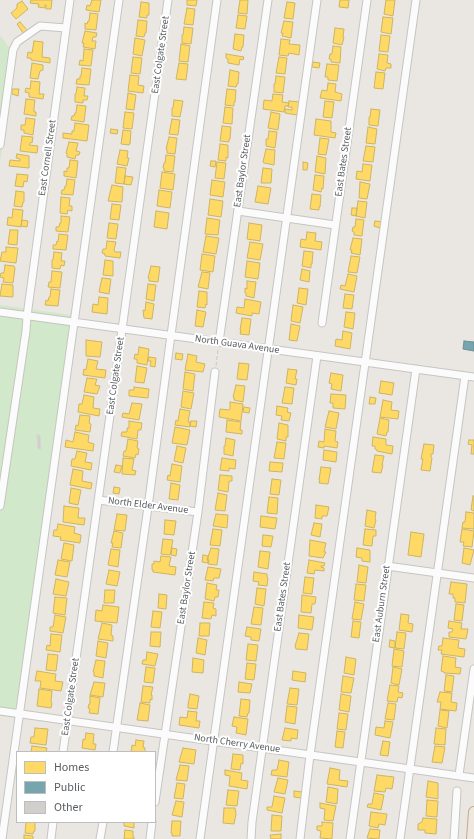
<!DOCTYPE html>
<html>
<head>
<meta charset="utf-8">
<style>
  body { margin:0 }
  #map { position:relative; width:474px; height:839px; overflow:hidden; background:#eae7e2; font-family:"Source Sans 3",sans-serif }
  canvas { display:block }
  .legend { position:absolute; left:16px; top:751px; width:140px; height:72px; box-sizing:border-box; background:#fff; border:1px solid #bcbec0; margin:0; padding:5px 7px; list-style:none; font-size:12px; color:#585d61 }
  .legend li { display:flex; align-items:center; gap:8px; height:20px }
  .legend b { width:20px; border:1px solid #bcbec0 }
</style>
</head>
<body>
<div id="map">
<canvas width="474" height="839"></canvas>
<ul class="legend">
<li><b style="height:11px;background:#ffd966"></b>Homes</li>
<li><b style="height:11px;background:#76a5af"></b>Public</li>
<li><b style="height:11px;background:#d1cfcc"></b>Other</li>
</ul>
</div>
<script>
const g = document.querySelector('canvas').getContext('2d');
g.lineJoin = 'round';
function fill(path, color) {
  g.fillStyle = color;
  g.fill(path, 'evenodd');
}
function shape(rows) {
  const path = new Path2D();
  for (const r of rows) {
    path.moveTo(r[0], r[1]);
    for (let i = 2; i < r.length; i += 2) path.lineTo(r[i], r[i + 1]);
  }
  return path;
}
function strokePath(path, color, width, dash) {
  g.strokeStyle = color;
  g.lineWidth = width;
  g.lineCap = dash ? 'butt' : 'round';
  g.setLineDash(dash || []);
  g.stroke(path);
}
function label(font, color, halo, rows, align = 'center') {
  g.font = font + ' "Source Sans 3",sans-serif';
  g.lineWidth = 4;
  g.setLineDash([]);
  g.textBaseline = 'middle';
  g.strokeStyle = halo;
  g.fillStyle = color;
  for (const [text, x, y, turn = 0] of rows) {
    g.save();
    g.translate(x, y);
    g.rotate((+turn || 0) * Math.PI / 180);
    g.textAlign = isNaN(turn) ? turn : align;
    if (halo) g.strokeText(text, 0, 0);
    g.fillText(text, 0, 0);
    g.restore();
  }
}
const green = shape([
  [0,35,15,55,0,163],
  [0,305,78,316,22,719,0,716]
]);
const homes = shape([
  [31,0,52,0,51,9,46,9,46,5,45,5,45,8,38,7,39,4,30,3,31,0],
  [92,0,101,0,99,12,86,10,87,5,90,6,92,0],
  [187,0,197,0,196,6,187,5,187,0],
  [240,0,248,0,247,14,238,13,240,0],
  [340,0,349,0,348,8,339,7,340,0],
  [386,0,395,0,393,16,384,14,386,0],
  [22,1,28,9,16,19,11,13,17,8,17,4,22,1],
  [141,2,149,3,149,15,147,15,147,18,139,17,141,2],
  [287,2,295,3,293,19,284,18,287,2],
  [187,8,195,9,193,25,184,24,187,8],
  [90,13,98,14,96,30,85,29,85,23,87,24,88,21,89,21,90,13],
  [238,15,247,16,245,29,236,28,238,15],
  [383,17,393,18,391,34,381,32,383,17],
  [138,20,147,21,146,33,145,33,144,37,136,36,138,20],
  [284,21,293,22,291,38,282,36,283,33,281,33,284,21],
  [20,22,27,30,23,33,17,24,20,22],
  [184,27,193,28,191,44,182,43,182,35,183,35,184,27],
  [335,28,344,29,343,37,344,37,342,45,333,43,335,28],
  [85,31,97,33,96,37,93,37,92,41,96,41,95,49,83,47,84,43,82,43,85,31],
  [235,34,244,35,243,47,242,47,241,51,233,49,235,34],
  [381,35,390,36,388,52,379,51,381,35],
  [135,38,145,40,142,56,133,54,135,38],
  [281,39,290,40,289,44,300,45,299,55,289,53,288,56,279,55,281,39],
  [34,41,43,42,42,57,50,58,50,63,31,60,31,58,27,58,28,52,32,53,34,41],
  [181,44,190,46,188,62,179,61,181,44],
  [333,46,341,47,340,63,331,62,331,59,329,59,330,54,332,54,333,46],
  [84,49,93,50,91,66,79,65,80,60,83,61,84,49],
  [226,54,244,57,243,60,240,59,239,65,228,63,228,59,226,58,226,54],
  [379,54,388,55,387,63,391,64,391,68,386,68,385,71,377,69,379,54],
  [133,57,142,58,140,74,131,73,133,57],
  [279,57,287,58,285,74,276,73,279,57],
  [313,62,320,63,319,68,312,67,313,62],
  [32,63,43,65,43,70,40,71,38,79,30,78,32,63],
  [179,63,188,64,186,80,176,79,179,63],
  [327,64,339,65,337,81,328,80,328,77,325,77,327,64],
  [82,68,91,69,89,85,76,84,77,79,80,79,80,76,81,76,82,68],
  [230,70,239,72,238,84,237,84,236,87,228,86,230,70],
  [376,72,385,73,383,89,374,88,376,72],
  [130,75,139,76,138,85,144,86,143,93,128,91,130,75],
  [276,76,285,77,283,93,274,92,274,84,275,84,276,76],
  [31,81,40,82,39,94,44,94,43,99,29,97,29,93,25,92,26,88,30,89,31,81],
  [328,83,336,84,335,92,342,94,341,101,320,98,322,90,327,91,328,83],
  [77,87,85,88,84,96,88,96,87,100,83,100,83,103,75,102,75,94,76,94,77,87],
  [12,89,19,89,18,96,12,94,12,89],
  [227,89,236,90,235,102,234,102,234,106,225,105,227,89],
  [128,93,136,95,134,110,126,109,128,93],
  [273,94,283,95,282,102,289,103,288,106,285,106,284,112,263,109,264,100,272,101,273,94],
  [26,99,35,100,34,108,34,112,36,112,36,116,24,114,26,99],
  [174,100,183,101,180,117,172,116,172,108,173,108,174,100],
  [289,101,300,102,297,115,285,113,285,109,292,110,292,107,288,107,289,101],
  [325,101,334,102,332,118,323,117,325,101],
  [77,105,86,106,84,122,71,120,72,116,74,116,75,113,76,113,77,105],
  [225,107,233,108,232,124,223,123,225,107],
  [371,109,380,110,378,126,369,125,369,117,370,117,371,109],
  [125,112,134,113,132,129,123,128,125,112],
  [271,112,280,114,278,130,268,128,271,112],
  [26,118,35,119,33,135,24,133,24,130,21,130,21,125,25,125,26,118],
  [172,119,180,120,178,135,169,134,172,119],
  [316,119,331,121,331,132,336,133,335,138,314,135,316,119],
  [75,123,89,125,87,141,63,138,63,133,72,134,72,131,74,131,75,123],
  [222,126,231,127,230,139,229,139,229,142,220,141,222,126],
  [368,127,377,129,375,144,366,143,368,127],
  [111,129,118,130,117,134,110,133,111,129],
  [123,130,131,131,130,144,129,144,129,145,121,144,123,130],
  [269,131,277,132,275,148,266,146,266,139,268,139,269,131],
  [22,136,33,137,32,143,31,142,29,145,38,146,37,153,20,151,22,136],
  [169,137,177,138,175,154,167,153,167,149,166,149,169,137],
  [320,138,329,139,326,155,318,154,320,138],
  [69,142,78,143,76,151,80,152,79,155,76,155,75,159,67,157,67,153,66,153,69,142],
  [220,144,228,145,228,158,226,157,226,161,218,160,220,144],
  [366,146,375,147,373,162,363,161,366,146],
  [266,149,275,150,274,165,264,163,263,162,266,149],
  [120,150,128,151,127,158,129,158,127,166,117,164,120,150],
  [17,154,29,156,29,168,9,166,10,160,20,161,20,159,16,158,17,154],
  [166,155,175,156,173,172,164,171,164,168,163,168,164,163,165,163,166,155],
  [317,156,326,158,325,174,315,172,317,156],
  [70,160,78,161,76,178,64,176,64,171,67,172,67,168,69,168,70,160],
  [211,161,216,161,215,167,210,166,211,161],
  [217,162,226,163,224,179,215,178,217,162],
  [303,162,308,163,307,170,303,170,303,162],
  [363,164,372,165,370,181,356,179,357,171,362,172,363,164],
  [117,167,126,168,124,184,115,183,117,167],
  [263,168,272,169,271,183,261,183,263,168],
  [162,172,175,174,173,190,160,188,162,172],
  [17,174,28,175,27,182,24,181,23,187,15,186,17,174],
  [315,175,324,176,323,189,322,188,321,192,313,190,315,175],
  [125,176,133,177,131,185,124,184,125,176],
  [67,179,75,180,73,195,61,194,62,190,64,190,65,186,66,186,67,179],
  [212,180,225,182,223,197,210,195,212,180],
  [360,182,370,184,367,199,359,198,360,182],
  [112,185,123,187,122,202,108,201,112,185],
  [258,186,271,188,268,204,255,202,258,186],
  [159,190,172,192,170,208,157,206,159,190],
  [16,191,24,192,24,202,23,202,22,207,14,206,16,191],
  [312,194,321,195,320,207,319,207,319,210,310,209,312,194],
  [61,197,70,198,69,206,72,206,72,211,68,210,67,214,60,213,61,197],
  [210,199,223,201,221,217,208,215,210,199],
  [358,201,367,202,365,218,356,216,358,201],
  [112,204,121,205,119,220,110,219,112,204],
  [352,208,357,208,356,216,351,215,352,208],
  [13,209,23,210,21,227,7,225,8,217,12,218,13,209],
  [156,211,169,213,167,229,154,227,156,211],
  [61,216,70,217,68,232,56,231,56,227,59,227,60,223,61,223,61,216],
  [207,218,220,220,218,235,205,234,207,218],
  [356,219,364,220,362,236,354,235,354,232,352,231,353,227,355,227,356,219],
  [22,220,28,221,27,227,21,226,22,220],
  [375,221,383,222,380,228,374,226,375,221],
  [109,223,118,224,116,239,107,238,109,223],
  [249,223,262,225,260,241,247,239,249,223],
  [10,230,18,230,17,245,8,244,10,230],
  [307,232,316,233,315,241,322,242,321,250,300,247,301,239,306,240,307,232],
  [59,234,68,235,66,250,53,249,53,245,56,245,57,241,58,242,59,234],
  [206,236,219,238,216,254,203,252,206,236],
  [353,238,362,239,360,255,351,253,352,250,350,250,353,238],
  [107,241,116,242,114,250,115,252,121,252,120,258,105,256,105,254,102,253,103,249,106,249,107,241],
  [250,242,263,244,260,260,247,258,250,242],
  [6,247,18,248,16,263,0,261,2,252,6,252,6,247],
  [304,251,313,252,312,264,311,264,311,268,302,266,304,251],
  [54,252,62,253,61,261,65,261,64,266,61,265,60,269,52,268,52,260,53,260,54,252],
  [202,254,215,256,213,272,200,270,202,254],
  [351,256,360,257,357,273,348,272,351,256],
  [105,260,113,261,113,276,103,275,105,260],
  [247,261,260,263,258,279,245,277,247,261],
  [5,265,14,266,15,268,13,283,3,282,4,278,0,277,1,273,4,273,5,265],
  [151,266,160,267,158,282,149,281,149,278,148,278,151,266],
  [302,269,310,271,309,282,300,280,302,269],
  [52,271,62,272,60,288,48,287,49,282,51,282,52,271],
  [202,272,210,273,208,289,198,287,202,272],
  [348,274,357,276,354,292,340,289,341,285,345,286,348,274],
  [102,278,111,279,109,294,99,292,102,278],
  [247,281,256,282,254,298,246,296,246,293,245,293,245,288,247,289,247,281],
  [2,284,13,285,13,297,0,296,2,284],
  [148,284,156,285,154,301,146,299,148,284],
  [299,288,308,289,306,305,297,303,299,288],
  [51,289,60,290,58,306,45,305,46,300,48,301,49,297,50,297,51,289],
  [199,291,207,292,207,305,206,304,205,308,197,307,199,291],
  [345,294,354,295,352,309,343,308,345,294],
  [99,297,108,298,107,314,92,312,93,304,98,305,99,297],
  [245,299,261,302,259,314,252,313,252,316,236,313,237,307,244,308,245,299],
  [146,302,154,304,152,319,144,318,143,310,145,311,146,302],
  [293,305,303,307,300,323,291,321,293,305],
  [197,310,206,312,203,327,195,326,197,310],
  [346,312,355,313,353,329,344,327,346,312],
  [242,318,251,319,249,335,240,334,241,330,240,330,242,318],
  [291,324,300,326,297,341,289,340,291,324],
  [343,331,352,333,350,349,335,346,336,339,342,340,343,331],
  [86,340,102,342,100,357,86,356,86,340],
  [139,347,149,349,147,365,137,363,137,359,134,359,135,354,138,355,139,347],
  [176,353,183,354,182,360,175,359,176,353],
  [188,354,197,356,196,362,205,364,203,372,185,370,188,354],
  [149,357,156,358,155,367,150,366,151,361,148,361,149,357],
  [88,359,98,361,96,369,106,370,105,378,83,375,84,369,86,370,88,359],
  [239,363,249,364,247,380,237,379,239,363],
  [137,366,147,368,144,383,135,382,137,366],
  [288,369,297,370,295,379,297,379,296,385,286,383,288,369],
  [185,372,195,374,193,391,183,389,185,372],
  [331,373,343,375,341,391,331,389,332,384,329,383,331,373],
  [87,378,97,379,95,385,100,386,97,394,84,392,87,378],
  [381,381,394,383,392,395,379,393,381,381],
  [236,385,245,386,243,402,234,400,234,397,233,397,236,385],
  [134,387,149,389,148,398,129,396,129,390,134,390,134,387],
  [285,387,294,388,292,404,282,403,285,387],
  [183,391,194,393,191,409,181,407,183,391],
  [331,394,346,395,345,409,333,408,333,403,330,403,331,394],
  [84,395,94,397,93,408,100,409,99,416,78,412,79,404,82,404,84,395],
  [370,397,376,398,375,404,369,404,370,397],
  [383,400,392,402,391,410,399,411,398,419,380,417,383,400],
  [230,402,243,404,241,421,219,417,220,409,229,410,230,409,230,402],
  [132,403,142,404,139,420,122,417,123,413,129,414,132,403],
  [277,406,288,408,287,412,291,413,289,421,281,420,282,416,276,415,277,406],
  [244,407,250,408,249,413,243,412,244,407],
  [180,409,190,411,188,422,190,422,190,427,175,425,176,420,178,421,180,409],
  [329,411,339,413,336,429,325,427,329,411],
  [80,415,90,416,89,423,91,424,90,432,75,430,76,425,78,426,80,415],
  [380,418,389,420,388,432,387,432,386,436,377,434,380,418],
  [227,420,241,422,240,430,242,430,242,434,226,432,227,420],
  [129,421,142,423,141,430,138,430,137,439,121,436,122,432,127,432,127,428,129,428,129,421],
  [191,421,197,421,196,427,190,426,191,421],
  [279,423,288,425,288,437,286,437,286,441,277,439,279,423],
  [175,427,190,430,187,445,172,443,175,427],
  [325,429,336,431,335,441,338,442,337,448,324,446,324,448,318,447,319,441,324,442,325,429],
  [75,432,89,435,88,442,94,444,93,451,65,447,66,440,73,442,75,432],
  [373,437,386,439,386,445,393,446,392,454,377,451,377,450,375,449,375,446,372,446,373,437],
  [226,438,235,440,233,456,224,454,224,446,225,446,226,438],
  [128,439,138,441,137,448,139,449,138,455,136,454,135,458,123,456,124,451,126,451,128,439],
  [469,440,474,440,474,454,471,454,472,445,468,444,469,440],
  [277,442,286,443,284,459,274,458,277,442],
  [424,444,434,445,433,454,431,454,431,457,432,458,430,471,421,470,423,459,421,459,424,444],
  [177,446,186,448,183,463,174,461,177,446],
  [324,450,337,452,336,462,323,460,324,450],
  [77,451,87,453,85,462,92,463,91,470,71,466,72,459,75,459,77,451],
  [375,455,384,456,382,465,383,465,381,473,372,472,375,455],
  [123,458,134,459,132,470,136,471,135,475,122,474,123,458],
  [222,458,236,460,235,469,229,468,229,471,220,470,222,458],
  [270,462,283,463,282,472,269,471,270,462],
  [172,464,182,466,180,482,167,480,168,475,170,476,172,464],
  [116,465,122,466,120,473,114,472,116,465],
  [321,467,331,468,328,484,319,483,320,480,319,480,321,467],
  [73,469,83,471,82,481,92,483,91,489,70,485,73,469],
  [220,475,232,476,232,481,229,481,228,492,218,490,220,475],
  [272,479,281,480,279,495,270,494,272,479],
  [171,483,180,485,178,500,169,499,171,483],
  [114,487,120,488,119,494,113,493,114,487],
  [71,488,81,490,78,505,69,503,71,488],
  [218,493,227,495,225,511,215,510,218,493],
  [473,496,474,496,474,511,471,510,473,496],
  [269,497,278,498,277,514,267,513,269,497],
  [316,505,329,507,327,516,322,516,322,519,315,518,316,505],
  [64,506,79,508,78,518,85,518,84,525,63,522,64,506],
  [367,510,376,512,375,519,376,520,374,528,365,526,367,510],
  [466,512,474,513,474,529,462,528,463,522,465,522,466,512],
  [117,514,127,515,125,531,114,530,117,514],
  [216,514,228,515,227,528,213,526,216,514],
  [261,516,277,518,275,529,260,527,261,516],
  [165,520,176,521,174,535,164,534,165,520],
  [314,523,322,524,320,537,311,535,314,523],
  [58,524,75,527,74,533,81,535,80,543,60,540,61,537,53,536,54,530,57,530,58,524],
  [213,529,222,530,220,546,210,545,213,529],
  [365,529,376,530,376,536,373,536,372,546,363,545,365,529],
  [462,529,474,531,472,547,463,546,464,542,460,542,462,529],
  [114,531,123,533,121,548,112,547,113,543,111,543,114,531],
  [411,532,424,534,421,557,408,555,411,532],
  [263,535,273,536,271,547,262,546,263,535],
  [163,539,173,540,170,555,161,554,163,539],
  [310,540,326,543,324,552,326,552,323,558,309,556,310,540],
  [64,543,74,545,72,561,61,559,64,543],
  [172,548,177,549,176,556,171,555,172,548],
  [211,548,219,549,217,565,208,564,209,560,207,560,211,548],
  [357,548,370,550,370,562,362,561,362,558,356,557,357,548],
  [464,548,474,550,470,565,462,563,464,548],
  [111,549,120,550,118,567,108,565,111,549],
  [260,551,270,552,268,569,258,567,260,551],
  [203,555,208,556,208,563,202,562,203,555],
  [161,556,171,557,169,566,176,567,175,575,153,572,153,570,152,570,152,564,154,564,154,561,160,562,161,556],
  [58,560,70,562,67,577,55,575,58,560],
  [309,560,325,563,324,566,321,566,321,567,324,568,324,571,315,570,314,574,307,573,309,560],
  [359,565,368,567,366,583,357,582,359,565],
  [208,567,221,569,219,578,214,578,213,581,205,580,208,567],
  [109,570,120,572,117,586,106,584,109,570],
  [254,572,267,574,267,577,268,578,267,586,258,585,259,582,253,581,254,572],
  [305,577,314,578,312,594,303,593,305,577],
  [56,579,69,582,66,596,53,594,56,579],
  [451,582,467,584,465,603,455,602,455,598,453,598,453,594,449,594,451,582],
  [207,583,217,585,216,590,219,590,218,597,215,597,214,601,205,599,207,583],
  [356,584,366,585,364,601,354,600,356,584],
  [257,588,266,589,264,606,255,604,257,588],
  [105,590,115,590,114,603,104,603,105,590],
  [159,594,167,595,166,609,158,608,159,594],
  [302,595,316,597,315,604,312,604,311,613,301,612,302,595],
  [55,597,67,598,65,615,53,613,55,597],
  [204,602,214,603,213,608,216,609,216,616,212,615,211,619,202,618,204,602],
  [355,602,364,604,361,620,352,619,355,602],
  [456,604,464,605,462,621,454,620,456,604],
  [103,605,119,607,117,623,95,621,96,610,102,611,103,605],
  [254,607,263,608,261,625,251,624,254,607],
  [153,611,162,612,160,628,151,627,153,611],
  [401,614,409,615,408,623,413,624,412,632,399,630,401,614],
  [55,615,66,617,63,633,50,631,50,627,53,627,55,615],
  [299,615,314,617,312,630,298,628,299,615],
  [353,621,361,622,359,638,351,637,353,621],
  [449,621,462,623,461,629,468,629,466,639,449,637,449,632,452,632,453,629,448,628,449,621],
  [102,623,112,625,111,635,113,636,113,641,98,639,102,623],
  [200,623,210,623,209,636,199,636,200,623],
  [247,627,261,629,259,641,251,640,251,637,245,636,247,627],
  [151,632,161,632,160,647,150,646,151,632],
  [397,632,406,633,404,649,395,648,397,632],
  [299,633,309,634,307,650,296,649,295,646,299,633],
  [51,634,62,635,60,652,46,650,47,645,50,646,51,634],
  [198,638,207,640,205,655,196,653,198,638],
  [443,638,459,640,458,648,465,649,464,657,441,654,442,650,438,650,439,646,442,646,443,638],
  [390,640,395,641,395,648,389,647,390,640],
  [98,641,108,643,106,658,96,656,98,641],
  [248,644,258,645,256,661,246,660,248,644],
  [394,649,404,651,402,667,392,666,394,649],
  [147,652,158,654,155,666,142,664,143,660,146,660,147,652],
  [48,654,58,655,56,671,46,670,48,654],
  [443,656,456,658,455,667,461,668,460,674,444,673,444,672,441,671,443,656],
  [346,657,356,659,354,675,344,673,346,657],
  [193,658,204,660,203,673,192,672,193,658],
  [96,660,105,661,103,678,94,676,94,672,93,672,96,660],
  [247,663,256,664,254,680,245,679,247,663],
  [146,667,155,668,153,683,144,682,146,667],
  [393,667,402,669,399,685,391,683,393,667],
  [37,671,56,674,55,681,63,682,61,691,40,688,41,681,35,681,37,671],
  [293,671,306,673,305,682,292,680,293,671],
  [446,675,454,676,452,692,444,691,446,675],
  [343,676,354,678,351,693,341,692,343,676],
  [94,682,105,683,103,697,90,695,94,682],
  [239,682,252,684,250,693,238,692,239,682],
  [390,685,399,686,398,692,403,693,402,698,398,697,397,702,387,701,390,685],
  [143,686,153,687,151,695,152,695,152,700,150,699,150,703,141,702,143,686],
  [290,688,299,689,297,705,287,704,290,688],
  [39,689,52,691,51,702,52,703,51,708,37,706,39,689],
  [440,692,452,693,451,702,457,703,456,711,440,709,441,702,437,702,440,692],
  [190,694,199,696,197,709,188,708,188,705,190,694],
  [341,694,351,696,349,712,339,710,341,694],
  [90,696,100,698,98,714,89,713,90,709,88,708,89,704,90,704,90,696],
  [241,699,250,700,249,713,248,713,247,717,239,716,241,699],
  [140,703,150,705,148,721,137,720,140,703],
  [388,703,396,704,394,720,385,719,388,703],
  [287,706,297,707,295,724,285,722,287,706],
  [440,710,449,711,447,728,438,726,440,710],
  [188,711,197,712,196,721,200,721,199,728,179,725,180,717,187,718,188,711],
  [339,713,348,714,346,730,337,729,339,713],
  [234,717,248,719,246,735,236,733,237,727,232,726,234,717],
  [385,721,393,722,390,738,375,735,376,727,384,728,385,721],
  [35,728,48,729,46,745,30,743,31,737,34,737,35,728],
  [285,728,298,730,297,739,291,738,291,741,282,740,285,728],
  [436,728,446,729,445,745,434,744,436,728],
  [337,731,345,732,343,748,335,747,337,731],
  [86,733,94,734,93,744,96,744,95,750,82,748,83,739,85,740,86,733],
  [136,740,144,741,143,747,145,748,145,752,131,752,132,745,135,746,136,740],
  [383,741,390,742,388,756,380,755,383,741],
  [32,746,47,748,46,752,31,752,32,746],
  [435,746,445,747,442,763,432,762,435,746],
  [183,748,196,750,194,764,179,762,183,748],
  [233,754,243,755,243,764,241,763,240,770,231,769,233,754],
  [279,760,289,762,287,777,271,775,272,770,277,770,279,760],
  [180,765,189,766,187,781,176,780,180,765],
  [330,768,340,770,339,780,348,781,347,787,327,784,330,768],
  [225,770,242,773,241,780,248,781,247,789,229,786,230,776,225,775,225,770],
  [377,775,394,777,392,789,386,788,385,792,374,791,377,775],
  [278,778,288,780,285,794,274,792,278,778],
  [428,781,438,783,438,799,426,797,428,781],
  [177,783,185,784,183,799,174,798,177,783],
  [328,787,338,789,337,804,326,802,328,787],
  [228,790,239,791,237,806,226,805,228,790],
  [294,791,302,792,301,798,294,797,294,791],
  [374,793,384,795,381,810,367,807,368,804,372,804,374,793],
  [274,796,285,798,282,813,267,810,267,807,272,807,274,796],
  [427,800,438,801,437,817,426,816,427,800],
  [176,801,184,802,182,817,172,815,176,801],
  [320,803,336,806,333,821,324,820,325,809,320,808,320,803],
  [224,808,235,808,236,814,234,824,223,823,224,808],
  [371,812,387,814,385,825,379,824,378,828,369,826,371,812],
  [272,815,282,816,281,831,271,831,272,815],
  [423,818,437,819,436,834,425,833,425,830,418,830,418,824,422,822,423,818],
  [172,821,181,821,180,836,172,836,172,833,171,833,172,821],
  [26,822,35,822,35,831,34,831,33,834,25,833,26,822],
  [124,822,134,822,134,828,124,826,124,822],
  [322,822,333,823,332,839,320,838,321,831,317,830,317,826,322,826,322,822],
  [370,829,380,830,379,839,367,838,370,829],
  [125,830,133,831,133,837,134,837,134,839,124,839,125,830],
  [281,834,281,839,271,839,270,835,281,834],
  [24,835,33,836,33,839,24,839,24,835]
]);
const public = shape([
  [464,341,474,342,474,351,463,349,464,341]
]);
const building = shape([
  [37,435,40,435,41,449,38,449,37,435]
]);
const path = shape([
  [216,366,218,349]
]);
const minor = shape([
  [0,145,13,50,17,42,40,26,66,28],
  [238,211,335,225],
  [0,312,474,377],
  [322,323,367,0],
  [219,342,268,0],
  [98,500,198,512],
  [0,506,26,331,27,316,70,0],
  [387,566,474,578],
  [0,711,474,778],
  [63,752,168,0],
  [113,752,148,507,171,335,217,0],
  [459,775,474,669],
  [155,802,198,512,215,372],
  [2,839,119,0],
  [51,839,53,822],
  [100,839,103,822],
  [150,839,152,822],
  [200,839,317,0],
  [251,839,252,822,317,356],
  [300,839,310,755,416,0],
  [350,839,416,369],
  [400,839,465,376],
  [454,839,457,791]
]);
const highway = shape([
  [472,839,474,812]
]);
const streetNames = [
  ["East Colgate Street",161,55,-82],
  ["East Cornell Street",48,158,-82],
  ["East Bates Street",344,162,-82],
  ["East Baylor Street",243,171,-82],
  ["North Guava Avenue",237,345,8],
  ["East Colgate Street",116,376,-82],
  ["North Elder Avenue",148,506,7],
  ["East Baylor Street",187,588,-81],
  ["East Bates Street",283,597,-82],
  ["East Auburn Street",382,604,-82],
  ["East Colgate Street",71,697,-82],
  ["North Cherry Avenue",237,744,8]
];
fill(green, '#d1e8ca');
fill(homes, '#ffd966');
strokePath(homes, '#cdb464', 1);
fill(public, '#76a5af');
strokePath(public, '#6d8f98', 1);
fill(building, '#d1cfcc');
strokePath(building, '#d9d6d1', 1);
strokePath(minor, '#c5c5c3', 9);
strokePath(highway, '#c1ad90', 12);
strokePath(path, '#c4cac6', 1, [4, 2]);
strokePath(minor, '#fcfbfb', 7);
strokePath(highway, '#eee8de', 10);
label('10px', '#585d61', '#fff', streetNames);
</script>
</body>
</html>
